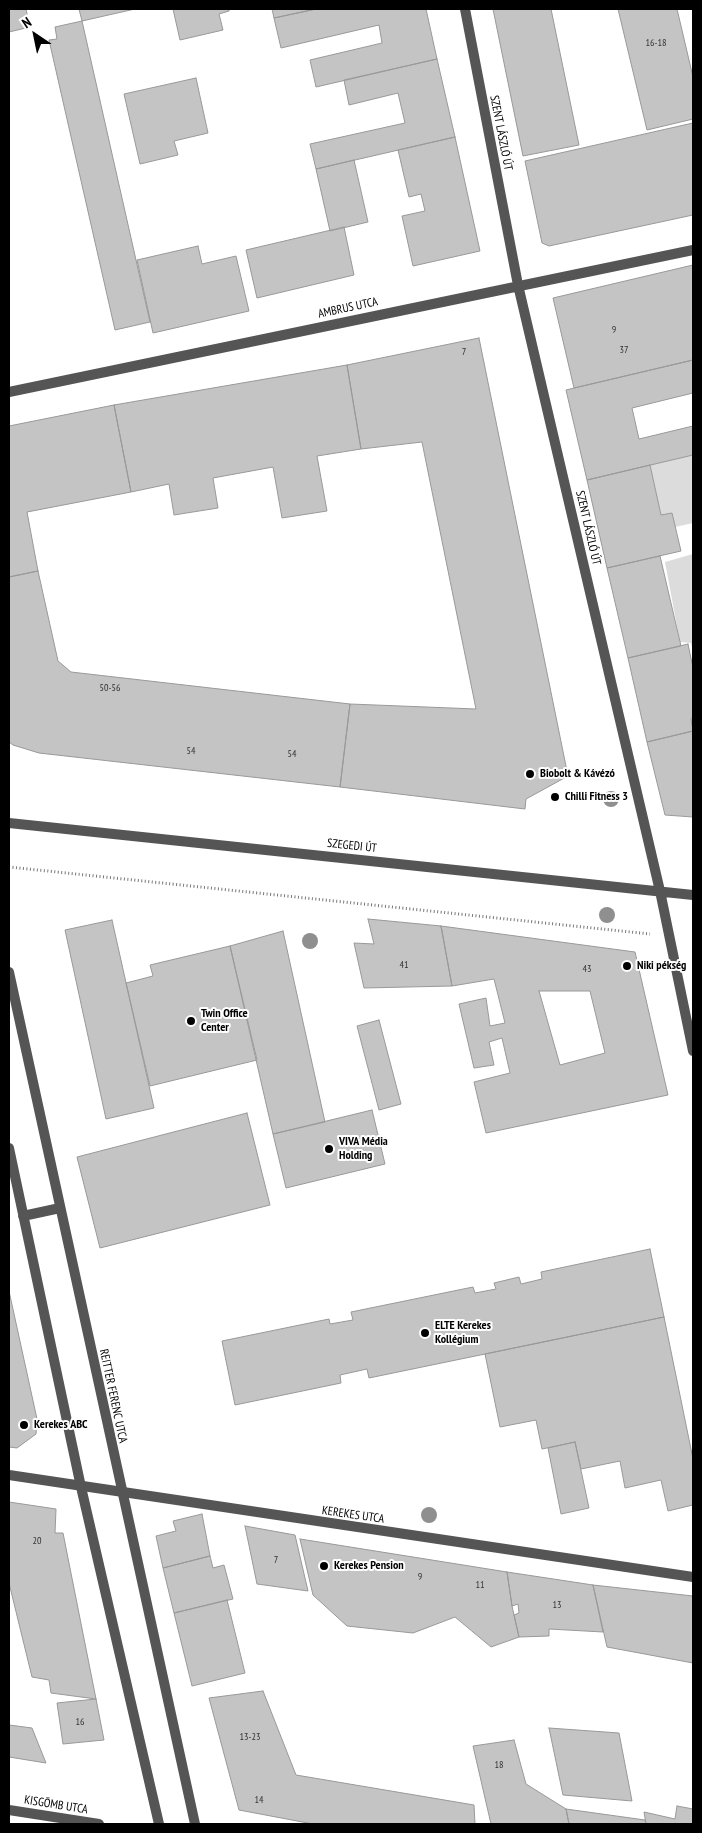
<!DOCTYPE html>
<html>
<head>
<meta charset="utf-8">
<style>
  body { margin:0 }
  #map { position:relative; width:702px; height:1833px; overflow:hidden; background:#fff; font-family:"PT Sans Narrow",sans-serif }
  canvas { display:block }
  .frame { position:absolute; inset:0; border:10px solid #000; pointer-events:none }
  .north { position:absolute; left:10px; top:10px; width:50px; height:50px; -webkit-text-stroke:4px #fff; paint-order:stroke; rotate:326deg; font-size:14px; font-weight:700; line-height:20px; text-align:center; color:#000 }
  .north::after { content:''; display:block; margin:auto; width:18px; height:22px; background:#000; clip-path:polygon(50% 0,100% 100%,50% 72%,0 100%) }
</style>
</head>
<body>
<div id="map">
<canvas width="702" height="1833"></canvas>
<div class="frame"></div>
<div class="north">N</div>
</div>
<script>
const g = document.querySelector('canvas').getContext('2d');
g.lineJoin = 'round';
function fill(path, color) {
  g.fillStyle = color;
  g.fill(path, 'evenodd');
}
function shape(rows) {
  const path = new Path2D();
  for (const r of rows) {
    path.moveTo(r[0], r[1]);
    for (let i = 2; i < r.length; i += 2) path.lineTo(r[i], r[i + 1]);
  }
  return path;
}
function strokePath(path, color, width, dash) {
  g.strokeStyle = color;
  g.lineWidth = width;
  g.lineCap = dash ? 'butt' : 'round';
  g.setLineDash(dash || []);
  g.stroke(path);
}
function label(font, color, halo, rows, align = 'center') {
  g.font = font + ' "PT Sans Narrow",sans-serif';
  g.lineWidth = 4;
  g.setLineDash([]);
  g.textBaseline = 'middle';
  g.strokeStyle = halo;
  g.fillStyle = color;
  for (const [text, x, y, turn = 0] of rows) {
    g.save();
    g.translate(x, y);
    g.rotate((+turn || 0) * Math.PI / 180);
    g.textAlign = isNaN(turn) ? turn : align;
    if (halo) g.strokeText(text, 0, 0);
    g.fillText(text, 0, 0);
    g.restore();
  }
}
const green = shape([
  [693,455,693,523,675,527,672,513,661,515,650,465],
  [693,554,693,652,691,643,680,642,665,562]
]);
const building = shape([
  [9,9,26,9,30,27,9,32,9,9],
  [79,9,135,9,82,21,79,9],
  [173,9,229,9,229,11,219,14,223,30,180,40,173,9],
  [272,9,316,9,274,18,272,9],
  [316,9,426,9,437,59,316,87,310,60,382,43,379,25,281,48,274,18,316,9],
  [493,9,551,9,579,145,523,156,493,9],
  [618,9,677,9,693,77,693,119,647,130,618,9],
  [82,21,150,322,115,330,49,40,57,39,55,27,82,21],
  [437,59,455,137,316,169,310,144,405,123,398,93,349,105,344,80,437,59],
  [196,78,208,133,174,141,178,155,140,164,124,94,196,78],
  [693,123,693,215,549,246,542,243,525,161,693,123],
  [455,137,480,251,413,266,402,216,425,211,421,194,409,197,398,150,455,137],
  [354,160,368,222,330,231,316,169,354,160],
  [344,227,354,275,257,298,246,250,344,227],
  [198,246,202,264,236,256,249,311,153,333,137,260,198,246],
  [693,265,693,360,574,388,553,298,693,265],
  [479,338,568,776,526,799,525,809,340,787,350,704,476,709,422,442,361,449,347,365,479,338],
  [693,360,693,393,632,408,639,439,693,426,693,455,587,480,566,390,693,360],
  [347,365,361,449,317,456,327,511,282,518,273,467,213,478,218,508,174,515,169,484,131,492,114,405,347,365],
  [114,405,131,492,27,512,38,571,9,577,9,426,114,405],
  [650,465,661,515,672,513,681,551,607,568,587,480,650,465],
  [660,556,681,646,628,658,607,568,660,556],
  [38,571,58,661,71,672,350,704,340,787,39,753,13,745,9,742,9,577,38,571],
  [688,644,693,668,693,718,691,719,693,731,647,742,628,658,688,644],
  [693,731,693,817,665,815,647,742,693,731],
  [368,919,441,926,452,986,364,988,354,943,374,944,368,919],
  [112,920,154,1108,106,1119,65,930,112,920],
  [441,926,635,952,668,1095,486,1133,474,1082,510,1073,502,1038,489,1042,494,1065,474,1068,459,1004,486,998,490,1026,505,1023,494,979,452,986,441,926],
  [539,991,590,991,605,1053,560,1065,539,991],
  [283,931,325,1122,273,1134,230,946,283,931],
  [230,946,257,1060,150,1086,126,983,153,976,150,965,230,946],
  [379,1020,401,1104,379,1110,357,1026,379,1020],
  [372,1110,385,1164,286,1188,273,1134,372,1110],
  [247,1113,270,1205,100,1248,77,1157,247,1113],
  [650,1249,664,1317,369,1378,367,1369,340,1375,341,1383,235,1405,222,1341,329,1319,330,1324,353,1320,351,1312,473,1287,475,1293,496,1289,494,1283,519,1277,521,1284,542,1279,541,1272,650,1249],
  [9,1291,37,1419,36,1434,17,1448,9,1447,9,1291],
  [664,1317,693,1459,693,1505,668,1511,661,1480,625,1488,620,1461,581,1469,575,1442,542,1449,536,1420,500,1427,485,1354,664,1317],
  [575,1442,589,1508,561,1514,548,1448,575,1442],
  [9,1502,56,1509,55,1533,63,1533,96,1699,51,1693,49,1680,32,1677,9,1583,9,1502],
  [202,1514,210,1556,163,1568,156,1536,176,1531,173,1521,202,1514],
  [245,1526,295,1535,308,1591,257,1584,245,1526],
  [300,1539,507,1572,512,1606,519,1637,491,1647,455,1617,413,1633,347,1626,313,1595,300,1539],
  [210,1556,213,1568,224,1565,233,1599,174,1613,163,1568,210,1556],
  [507,1572,593,1585,603,1632,549,1629,549,1636,519,1637,514,1615,519,1613,518,1604,512,1606,507,1572],
  [593,1585,693,1596,693,1663,607,1647,593,1585],
  [227,1600,245,1673,192,1686,174,1613,227,1600],
  [263,1691,296,1775,474,1805,475,1824,313,1824,239,1810,209,1698,263,1691],
  [96,1699,104,1740,63,1744,57,1703,96,1699],
  [9,1725,32,1728,46,1763,9,1757,9,1725],
  [549,1728,619,1733,632,1801,563,1795,549,1728],
  [514,1740,526,1784,566,1809,569,1824,491,1824,473,1746,514,1740],
  [677,1806,693,1809,693,1824,646,1824,644,1812,675,1819,677,1806],
  [566,1809,645,1820,646,1824,569,1824,566,1809]
]);
const path = shape([
  [9,867,650,934]
]);
const minor = shape([
  [465,9,518,285,660,891,693,1051],
  [9,392,693,250],
  [9,823,693,895],
  [9,1475,693,1577],
  [9,1810,99,1824]
]);
const tertiary = shape([
  [9,972,195,1824],
  [9,1148,81,1487,159,1824],
  [23,1216,60,1208]
]);
const trees = [
  [611,799],
  [607,915],
  [310,941],
  [429,1515]
];
const markers = [
  [530,774,5,"#000"],
  [555,797,5,"#000"],
  [627,966,5,"#000"],
  [191,1021,5,"#000"],
  [329,1149,5,"#000"],
  [425,1333,5,"#000"],
  [24,1425,5,"#000"],
  [324,1566,5,"#000"]
];
const numberNames = [
  ["16-18",656,43],
  ["9",614,330],
  ["37",624,350],
  ["7",464,352],
  ["50-56",110,688],
  ["54",191,751],
  ["54",292,754],
  ["41",404,965],
  ["43",587,969],
  ["20",37,1541],
  ["7",276,1560],
  ["9",420,1577],
  ["11",480,1585],
  ["13",557,1605],
  ["16",80,1722],
  ["13-23",250,1737],
  ["18",499,1765],
  ["14",259,1800]
];
const streetNames = [
  ["SZENT LÁSZLÓ ÚT",501,133,79],
  ["AMBRUS UTCA",348,308,-12],
  ["SZENT LÁSZLÓ ÚT",588,528,77],
  ["SZEGEDI ÚT",352,846,6],
  ["REITTER FERENC UTCA",113,1396,78],
  ["KEREKES UTCA",353,1515,8],
  ["KISGÖMB UTCA",56,1805,9]
];
const poiNames = [
  ["Biobolt & Kávézó",540,774],
  ["Chilli Fitness 3",565,797],
  ["Niki pékség",637,966],
  ["Twin Office",201,1014],
  ["Center",201,1028],
  ["VIVA Média",339,1142],
  ["Holding",339,1156],
  ["ELTE Kerekes",435,1326],
  ["Kollégium",435,1340],
  ["Kerekes ABC",34,1425],
  ["Kerekes Pension",334,1566]
];
fill(green, '#dcdcdc');
fill(building, '#c4c4c4');
strokePath(building, '#999', 1);
strokePath(path, '#777', 3, [1, 2.5]);
strokePath(minor, '#555', 10);
strokePath(tertiary, '#555', 10);
g.fillStyle = '#8f8f8f';
for (const [x, y] of trees) {
  g.beginPath();
  g.arc(x, y, 8, 0, 2 * Math.PI);
  g.fill();
}
for (const [x, y, r, color] of markers) {
  const dot = new Path2D();
  dot.arc(x, y, r, 0, 2 * Math.PI);
  g.fillStyle = color;
  g.fill(dot);
  strokePath(dot, '#fff', 2);
}
label('10px', '#313131', null, numberNames);
label('12px', '#000', '#fff', streetNames);
label('bold 12px', '#000', '#fff', poiNames, 'left');
</script>
</body>
</html>
